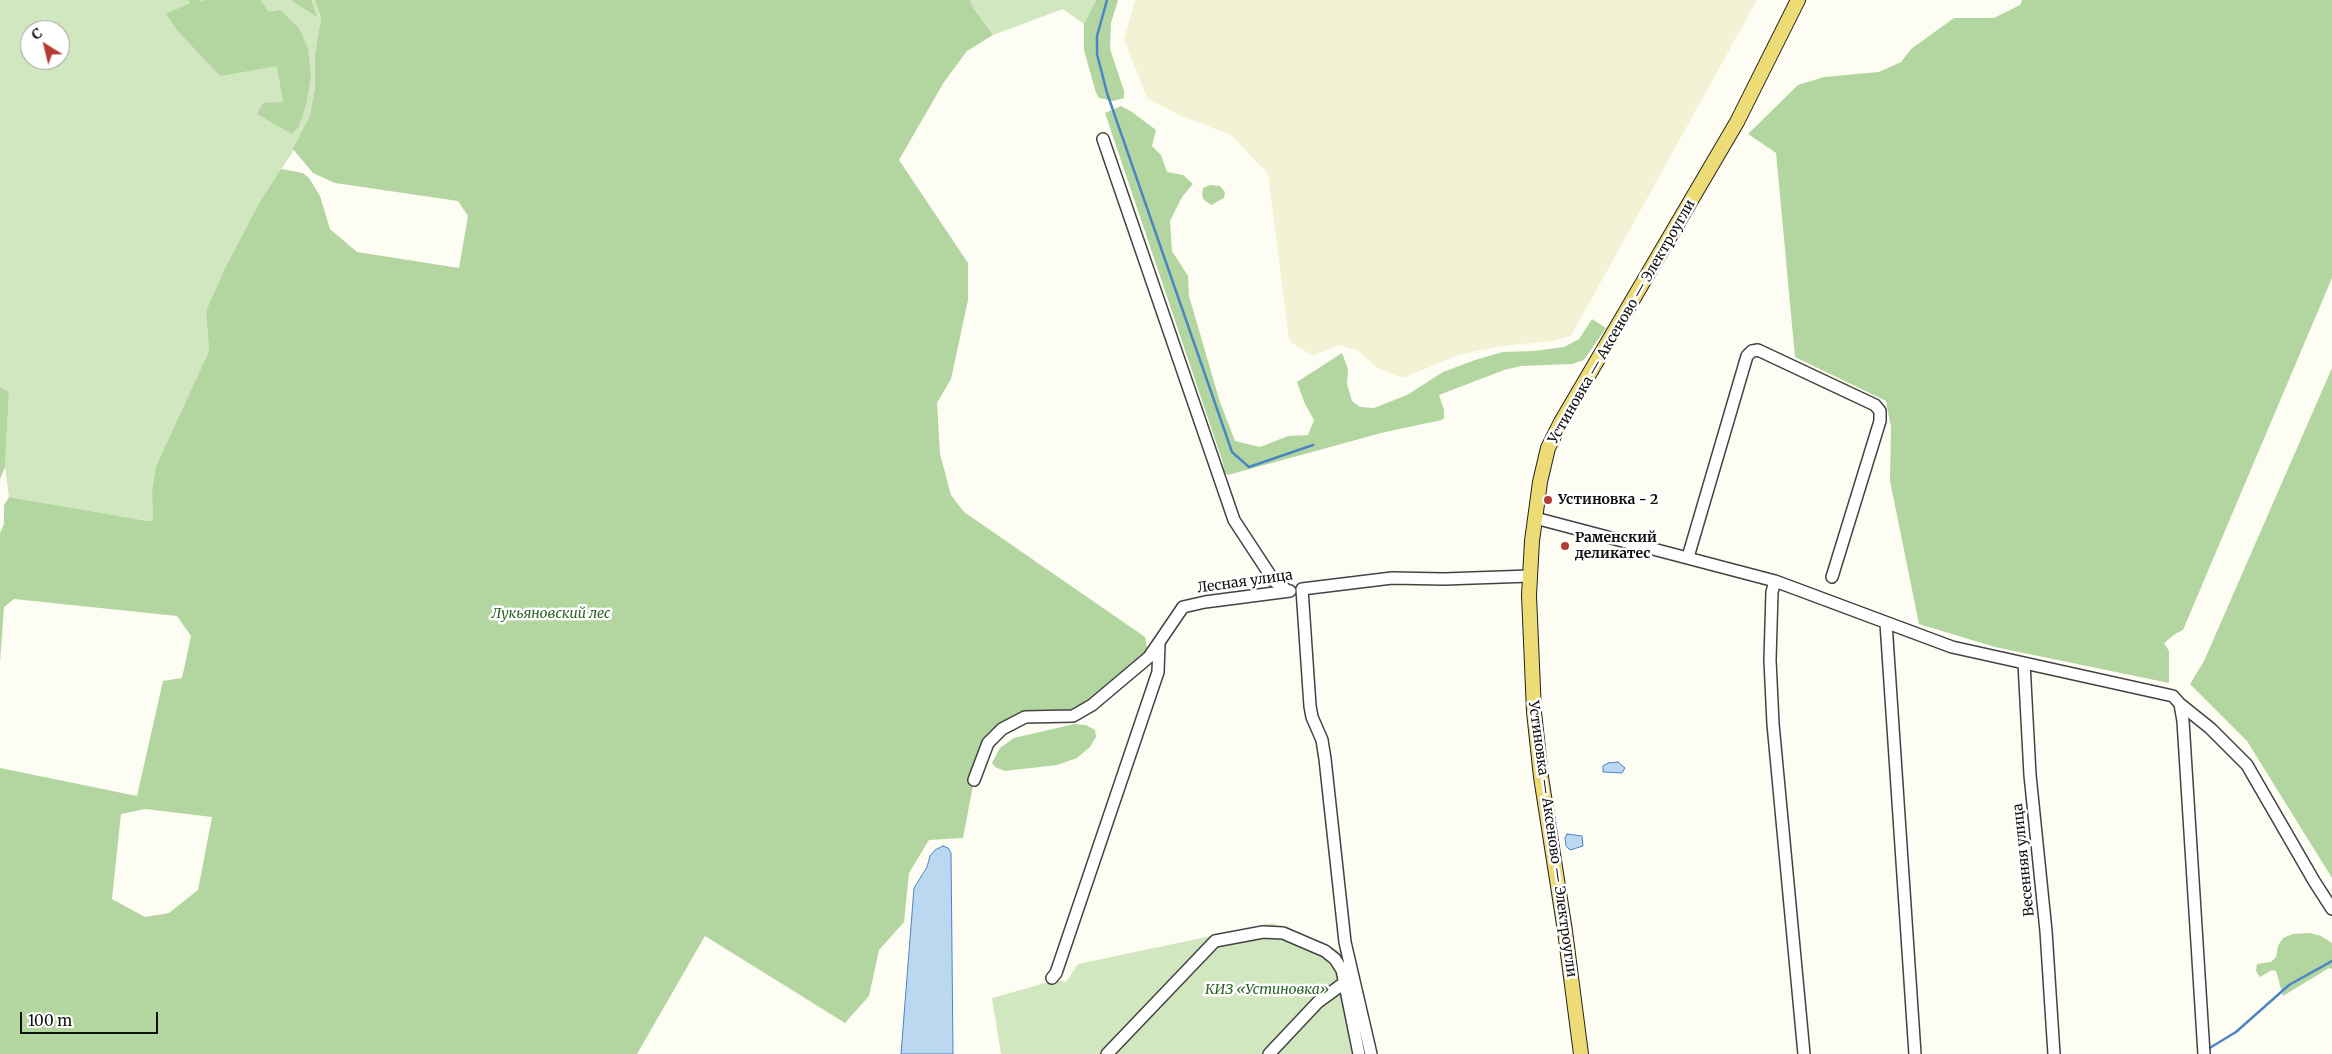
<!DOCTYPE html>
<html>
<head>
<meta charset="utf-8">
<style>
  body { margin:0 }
  #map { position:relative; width:2332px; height:1054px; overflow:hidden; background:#fefdf4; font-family:Merriweather,serif }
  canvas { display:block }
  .north { position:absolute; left:20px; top:20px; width:50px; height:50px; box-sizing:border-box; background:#fff; border:1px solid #9f9f9f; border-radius:50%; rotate:324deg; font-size:14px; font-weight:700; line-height:20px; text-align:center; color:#101010 }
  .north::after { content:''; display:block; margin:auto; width:18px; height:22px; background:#b53a33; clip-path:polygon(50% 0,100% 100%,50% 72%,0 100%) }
  .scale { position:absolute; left:20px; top:1012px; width:138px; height:22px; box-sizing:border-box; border:2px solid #101010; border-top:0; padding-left:6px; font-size:15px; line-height:18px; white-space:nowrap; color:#101010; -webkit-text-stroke:4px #fff; paint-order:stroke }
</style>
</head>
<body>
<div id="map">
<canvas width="2332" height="1054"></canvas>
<div class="north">С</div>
<div class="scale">100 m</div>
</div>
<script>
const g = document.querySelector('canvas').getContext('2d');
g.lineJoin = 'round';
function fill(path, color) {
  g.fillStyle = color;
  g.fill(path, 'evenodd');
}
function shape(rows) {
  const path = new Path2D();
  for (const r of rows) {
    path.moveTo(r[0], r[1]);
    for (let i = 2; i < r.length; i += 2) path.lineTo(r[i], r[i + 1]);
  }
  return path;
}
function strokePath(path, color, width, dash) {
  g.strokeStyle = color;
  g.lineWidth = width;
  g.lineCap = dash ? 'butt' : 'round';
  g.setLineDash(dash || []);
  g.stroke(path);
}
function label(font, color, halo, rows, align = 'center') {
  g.font = font + ' Merriweather,serif';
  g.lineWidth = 5;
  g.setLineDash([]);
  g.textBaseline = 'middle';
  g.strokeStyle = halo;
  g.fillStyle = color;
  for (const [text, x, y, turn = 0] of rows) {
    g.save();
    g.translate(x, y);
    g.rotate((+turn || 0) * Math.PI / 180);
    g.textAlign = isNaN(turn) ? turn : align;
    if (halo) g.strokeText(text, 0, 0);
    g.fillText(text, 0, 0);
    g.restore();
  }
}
const farmland = shape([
  [1135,0,1757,0,1571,336,1552,341,1501,346,1459,355,1403,378,1377,368,1359,351,1338,345,1312,356,1289,341,1268,174,1231,135,1179,115,1147,98,1124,39]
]);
const green = shape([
  [0,0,315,0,321,18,315,54,317,115,259,203,224,270,206,311,209,351,156,466,152,490,153,520,148,521,9,497,5,467,9,392,0,387],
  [30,30,60,30,60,60,30,60],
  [970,0,1096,0,1084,24,1063,9,993,35,974,9],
  [1273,923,1342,952,1364,1054,1001,1054,992,998,1056,980,1066,982,1078,964]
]);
const forest = shape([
  [188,0,201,0,202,2,205,0,260,0,269,12,280,10,299,28,308,49,311,75,306,106,299,126,292,134,257,114,263,103,283,102,277,66,220,76,178,31,166,14,190,3],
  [291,0,311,0,317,17],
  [315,0,970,0,974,9,993,35,967,51,944,82,899,160,968,263,968,300,951,379,937,403,940,454,951,495,964,512,1145,637,1149,657,1073,716,1025,717,1002,729,974,780,963,838,929,840,909,873,904,922,879,950,869,996,845,1023,705,936,637,1054,0,1054,0,768,137,796,163,681,182,678,191,636,177,616,14,599,4,607,0,662,0,533,4,524,4,505,9,497,148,521,153,520,152,490,156,466,209,351,206,311,224,270,259,203,281,169,303,173,309,178,320,196,330,229,357,252,459,268,468,216,458,201,335,183,313,173,293,149,310,116,315,89,315,54,321,18],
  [145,809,212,817,198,890,169,913,145,917,112,899,121,814],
  [1096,0,1118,0,1111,23,1110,49,1124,91,1124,98,1113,101,1099,98,1096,93,1084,50,1084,24],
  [2022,0,2332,0,2332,278,2183,630,2175,634,2164,643,2169,651,2169,683,1995,647,1919,624,1890,481,1891,427,1886,401,1795,357,1776,153,1748,134,1798,85,1824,77,1879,72,1901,62,1911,49,1954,18,1994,18,2020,5],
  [1121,106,1132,112,1156,130,1152,146,1161,155,1167,172,1183,175,1193,184,1182,197,1170,221,1172,251,1188,276,1189,296,1220,402,1235,441,1260,447,1288,436,1308,435,1314,420,1305,404,1297,382,1342,353,1348,369,1347,384,1352,401,1360,407,1374,408,1407,395,1443,372,1475,360,1503,352,1534,351,1564,347,1579,339,1592,319,1606,328,1584,360,1572,364,1521,366,1504,370,1439,395,1444,410,1444,418,1442,420,1385,432,1228,475,1224,472,1223,463,1105,113],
  [1210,185,1220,186,1225,192,1224,198,1211,205,1204,200,1202,195,1203,188],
  [2332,368,2332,878,2247,741,2190,684,2204,661],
  [0,387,9,392,5,467,0,479],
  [1074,724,1086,725,1095,730,1096,737,1090,747,1077,758,1057,765,1005,771,995,767,992,763,1000,748,1014,738],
  [2310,933,2321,936,2332,943,2332,969,2329,968,2283,996,2276,971,2272,970,2260,977,2256,971,2257,964,2271,962,2276,957,2278,946,2283,938,2293,934]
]);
const water = shape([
  [1618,762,1625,768,1622,773,1603,772,1603,766,1608,763,1618,762],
  [1567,834,1582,836,1583,846,1570,850,1566,846,1565,838,1567,834],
  [943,846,948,848,951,853,953,1054,901,1054,914,888,927,867,930,856,935,850,943,846]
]);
const stream = shape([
  [1107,0,1097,36,1097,54,1107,93,1232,452,1249,467,1313,445],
  [2208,1049,2236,1032,2289,985,2332,961]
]);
const minor = shape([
  [1103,139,1234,520,1274,581,1288,591],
  [1535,518,1775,581,1952,647,2173,696,2180,704,2183,721,2204,1054],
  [1688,557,1747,356,1752,351,1758,350,1875,405,1880,411,1880,421,1832,577],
  [1775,581,1772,592,1770,660,1773,724,1804,1054],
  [1886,623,1915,1054],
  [2024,663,2030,775,2046,931,2054,1054],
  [2180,704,2210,728,2247,765,2314,881,2332,909],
  [974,780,988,743,1002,729,1025,717,1073,716,1092,705,1149,657,1183,607,1205,602,1290,591],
  [1052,978,1056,973,1158,672,1159,644],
  [1107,1054,1215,941,1263,932,1283,933,1325,951,1335,959,1342,970,1359,1054],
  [1269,1054,1318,1002,1344,983],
  [1371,1054,1345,942,1325,759,1322,740,1312,717,1310,706,1302,589,1392,578,1444,579,1530,576]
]);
const major = shape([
  [1581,1054,1565,931,1541,777,1534,712,1529,595,1532,541,1540,482,1548,448,1561,422,1737,122,1798,0]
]);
const markers = [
  [1548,500,5,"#b53a33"],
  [1565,546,5,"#b53a33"]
];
const streetNames = [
  ["Устиновка — Аксеново — Электроугли",1622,322,-60],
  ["Лесная улица",1245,582,-8],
  ["Устиновка — Аксеново — Электроугли",1552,839,82],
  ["Весенняя улица",2024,860,-96]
];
const poiNames = [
  ["Устиновка - 2",1558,500],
  ["Раменский",1575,538],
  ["деликатес",1575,554]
];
const parkNames = [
  ["Лукьяновский лес",551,614],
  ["КИЗ «Устиновка»",1267,990]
];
fill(farmland, '#f2f3d5');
fill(green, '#d0e7bf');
fill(forest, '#b3d6a0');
fill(water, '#bcd8f1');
strokePath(water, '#4986c3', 1);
strokePath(stream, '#4986c3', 2.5);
strokePath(minor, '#434343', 14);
strokePath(major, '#212121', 16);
strokePath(minor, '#fff', 11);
strokePath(major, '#eddc75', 14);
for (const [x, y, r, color] of markers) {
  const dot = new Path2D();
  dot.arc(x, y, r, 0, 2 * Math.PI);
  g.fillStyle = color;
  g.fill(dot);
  strokePath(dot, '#fff', 2);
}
label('14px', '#101010', '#fff', streetNames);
label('bold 14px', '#101010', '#fff', poiNames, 'left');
label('italic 14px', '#2b6325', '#fff', parkNames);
</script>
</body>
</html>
